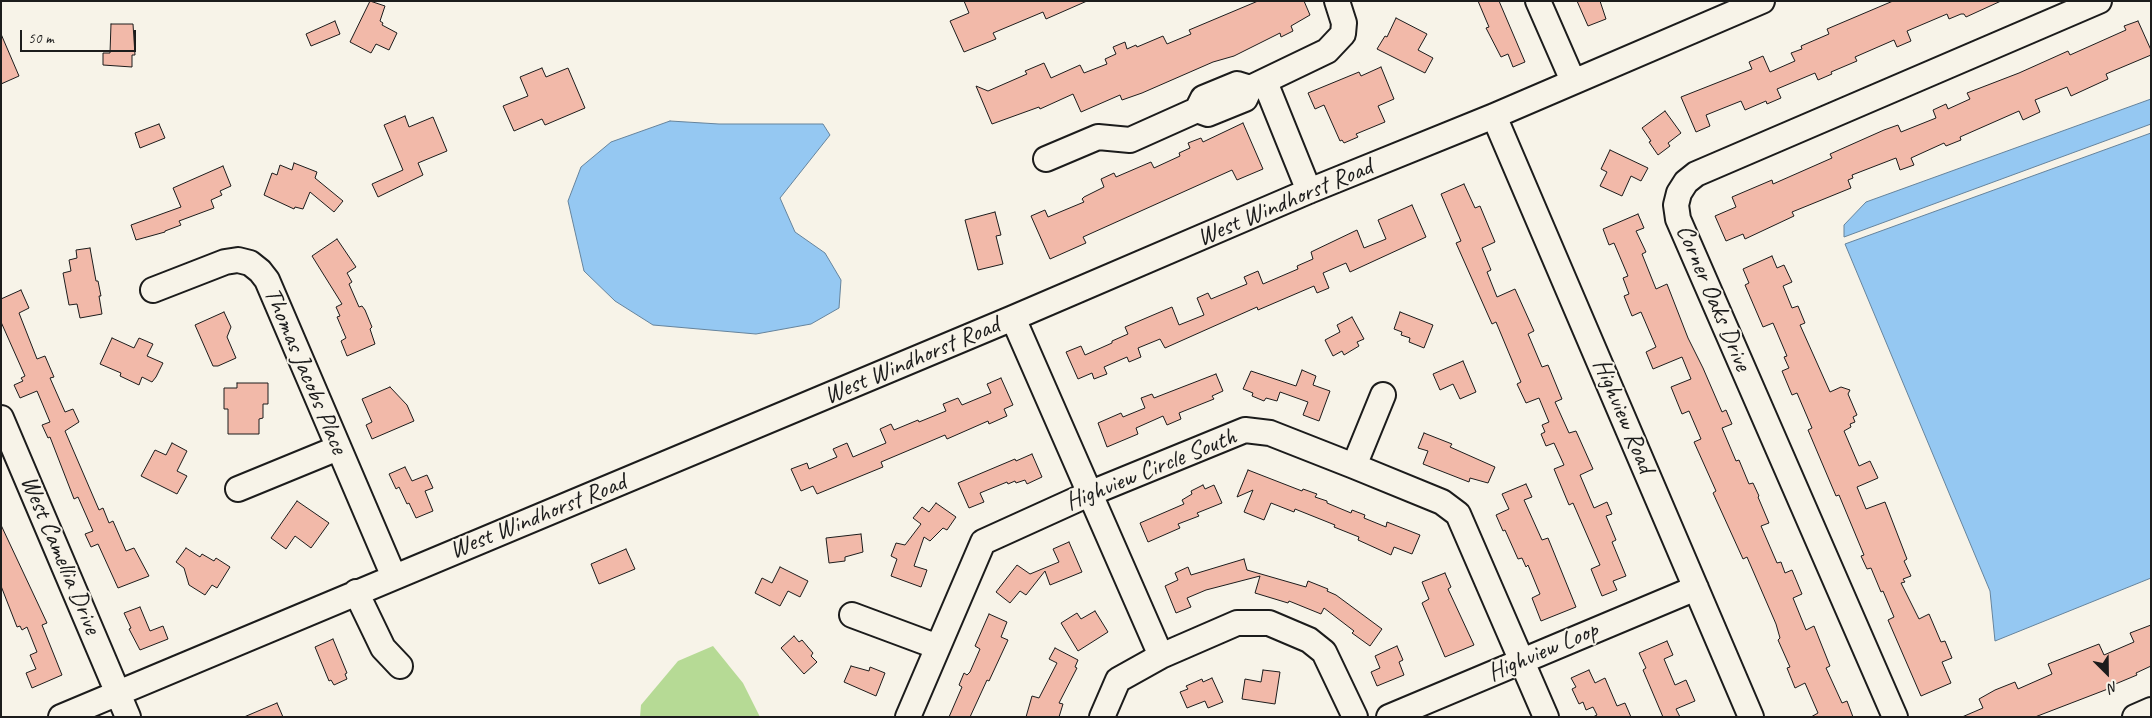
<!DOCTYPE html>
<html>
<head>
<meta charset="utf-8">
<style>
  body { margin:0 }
  #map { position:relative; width:2152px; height:718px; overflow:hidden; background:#f7f3e8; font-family:Caveat,sans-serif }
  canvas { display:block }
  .frame { position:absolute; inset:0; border:2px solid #1c1c1c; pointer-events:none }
  .north { position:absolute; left:2082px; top:648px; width:50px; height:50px; -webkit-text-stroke:4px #f7f3e8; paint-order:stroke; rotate:157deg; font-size:14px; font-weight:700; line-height:20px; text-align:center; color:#1c1c1c }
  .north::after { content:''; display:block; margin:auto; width:18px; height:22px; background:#1c1c1c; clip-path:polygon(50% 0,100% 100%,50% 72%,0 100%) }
  .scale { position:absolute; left:20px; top:30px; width:116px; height:22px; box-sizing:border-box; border:2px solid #1c1c1c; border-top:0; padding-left:6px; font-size:15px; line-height:18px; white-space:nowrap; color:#1c1c1c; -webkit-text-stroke:4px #f7f3e8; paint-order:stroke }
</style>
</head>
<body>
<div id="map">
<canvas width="2152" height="718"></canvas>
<div class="frame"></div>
<div class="north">N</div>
<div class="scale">50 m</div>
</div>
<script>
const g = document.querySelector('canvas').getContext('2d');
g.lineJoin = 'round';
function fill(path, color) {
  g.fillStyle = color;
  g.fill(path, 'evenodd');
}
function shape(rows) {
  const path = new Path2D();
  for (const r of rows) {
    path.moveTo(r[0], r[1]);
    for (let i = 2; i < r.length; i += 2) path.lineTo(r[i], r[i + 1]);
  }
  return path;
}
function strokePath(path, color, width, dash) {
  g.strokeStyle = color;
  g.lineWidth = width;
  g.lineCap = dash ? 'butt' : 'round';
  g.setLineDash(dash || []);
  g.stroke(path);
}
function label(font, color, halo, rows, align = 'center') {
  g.font = font + ' Caveat,sans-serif';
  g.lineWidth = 4;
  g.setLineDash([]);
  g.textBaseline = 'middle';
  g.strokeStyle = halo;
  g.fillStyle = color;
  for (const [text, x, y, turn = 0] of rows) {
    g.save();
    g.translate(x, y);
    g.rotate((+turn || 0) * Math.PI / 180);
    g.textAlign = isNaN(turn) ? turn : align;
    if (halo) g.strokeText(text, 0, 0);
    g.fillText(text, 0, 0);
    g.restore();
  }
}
const green = shape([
  [713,646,743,683,760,717,640,717,641,705,678,661]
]);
const water = shape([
  [2151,99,2151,124,1844,237,1844,225,1866,202,2151,99],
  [670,121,719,124,823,124,830,135,780,198,795,232,825,253,841,280,839,308,811,324,756,334,653,325,615,301,584,271,568,201,581,167,611,142,670,121],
  [2151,133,2151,578,1995,641,1990,591,1845,244,2151,133]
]);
const building = shape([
  [370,1,385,6,380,21,383,23,382,25,397,33,389,50,376,44,371,53,350,42,370,1],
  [964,1,1087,1,1046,19,1043,12,993,33,996,39,964,52,950,21,969,13,964,1],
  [1258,1,1304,1,1310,15,1291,26,1293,31,1281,37,1280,33,1234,56,1213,62,1142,93,1122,100,1120,95,1081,112,1073,94,1040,109,1039,107,992,124,976,86,988,91,1027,74,1025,71,1044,63,1051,78,1080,65,1084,73,1107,64,1105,59,1116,54,1113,47,1125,42,1127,49,1136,45,1137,47,1163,36,1167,44,1191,34,1189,30,1258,1],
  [1478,1,1499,1,1525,62,1513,67,1508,54,1501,57,1486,28,1489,27,1478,1],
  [1577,1,1600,1,1606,19,1588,26,1577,1],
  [1893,1,2001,1,1966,17,1964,14,1961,14,1949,19,1947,14,1907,31,1911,41,1897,47,1894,40,1855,57,1857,61,1831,72,1832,74,1818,80,1815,73,1777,89,1781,98,1767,104,1766,101,1745,110,1741,101,1706,115,1710,126,1696,132,1681,97,1752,69,1749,62,1763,56,1770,72,1795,61,1791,53,1802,49,1801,46,1829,34,1827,29,1893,1],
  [1396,18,1427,34,1418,50,1433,58,1425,73,1377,49,1385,36,1387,37,1396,18],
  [335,21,340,34,311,46,306,34,335,21],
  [2138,21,2151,50,2151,55,2106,74,2108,79,2071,96,2067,87,2035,100,2040,112,2023,120,2019,111,1960,137,1961,140,1946,146,1944,143,1911,158,1914,165,1900,170,1896,158,1852,175,1853,178,1848,180,1851,188,1792,212,1794,216,1745,239,1743,234,1726,241,1715,216,1736,207,1732,197,1772,180,1773,184,1832,158,1830,154,1884,130,1898,125,1901,132,1936,118,1933,110,1946,104,1948,109,1970,99,1967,93,2019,73,2068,51,2070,55,2126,30,2124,26,2138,21],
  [111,24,133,24,135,55,132,55,132,67,103,65,103,53,110,53,111,24],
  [1,34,19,76,1,84,1,34],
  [1381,67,1394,99,1378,106,1385,122,1356,134,1358,137,1344,143,1342,140,1340,141,1324,105,1315,109,1308,93,1359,72,1361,76,1381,67],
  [542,68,546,77,568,68,585,108,545,125,542,119,514,131,503,106,528,96,520,77,542,68],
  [1665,111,1681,133,1668,143,1670,146,1658,155,1649,142,1651,141,1642,128,1665,111],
  [405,116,409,127,433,117,447,151,418,163,423,175,378,197,372,184,403,170,384,125,405,116],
  [1243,123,1263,169,1237,180,1232,170,1083,237,1086,243,1050,259,1031,216,1045,210,1048,217,1084,202,1082,199,1084,197,1104,187,1101,179,1114,173,1116,177,1151,162,1154,168,1180,156,1179,153,1190,148,1188,143,1201,138,1203,142,1243,123],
  [159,124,165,138,140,148,135,133,159,124],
  [1610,150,1648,168,1641,181,1631,176,1622,196,1600,186,1607,172,1601,169,1610,150],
  [294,163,317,172,315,178,343,201,334,212,310,192,303,209,295,207,294,209,264,195,272,173,277,175,280,165,292,170,294,163],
  [223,166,231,186,220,191,222,195,211,200,214,208,179,221,181,225,165,231,165,232,136,240,131,225,181,207,173,188,223,166],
  [1464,184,1475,208,1480,206,1495,242,1482,248,1491,270,1487,272,1497,297,1515,289,1534,331,1528,334,1542,367,1548,365,1562,399,1555,402,1569,433,1576,431,1593,469,1580,475,1594,508,1607,502,1612,514,1606,516,1616,540,1612,542,1626,576,1613,581,1617,590,1602,596,1591,569,1600,565,1573,503,1569,505,1554,469,1564,465,1554,443,1546,446,1541,434,1545,432,1542,425,1549,422,1539,398,1526,403,1517,384,1521,382,1496,322,1492,324,1456,243,1461,241,1441,194,1464,184],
  [1412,205,1426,237,1350,272,1346,263,1323,273,1329,288,1317,293,1314,286,1258,310,1257,307,1165,348,1160,339,1138,348,1141,357,1129,362,1127,357,1104,367,1107,374,1094,379,1092,373,1078,379,1066,352,1081,346,1085,355,1112,343,1112,341,1128,334,1125,327,1172,307,1179,325,1204,315,1197,298,1208,293,1211,299,1247,284,1244,277,1258,271,1263,284,1298,269,1297,266,1313,259,1311,252,1357,230,1364,248,1386,239,1378,220,1412,205],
  [995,212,1001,235,996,236,1003,264,978,270,965,220,995,212],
  [1638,214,1644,228,1636,231,1646,252,1642,254,1656,289,1667,284,1688,338,1703,368,1722,412,1726,410,1732,424,1722,428,1736,461,1739,460,1749,484,1753,483,1759,496,1758,497,1769,523,1761,526,1777,563,1781,562,1785,573,1792,570,1802,594,1793,598,1806,630,1814,626,1830,666,1826,668,1842,703,1847,701,1853,717,1811,717,1818,713,1805,683,1795,688,1787,668,1790,667,1778,640,1780,638,1776,624,1747,557,1743,559,1713,493,1716,491,1694,442,1701,439,1689,411,1682,414,1671,387,1691,379,1682,357,1653,369,1646,352,1656,347,1641,312,1632,316,1624,296,1629,294,1623,278,1628,276,1614,243,1609,245,1603,229,1638,214],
  [337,239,356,267,347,273,352,282,349,284,359,307,362,306,365,310,372,327,370,329,375,344,347,356,341,341,346,338,337,317,340,316,336,307,342,304,312,256,337,239],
  [90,248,96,281,98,281,101,296,99,296,102,314,80,318,77,304,69,305,63,273,71,271,69,260,77,258,76,250,90,248],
  [1772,256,1777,268,1784,265,1792,282,1783,286,1792,308,1798,306,1805,323,1800,325,1830,392,1841,387,1850,390,1848,394,1857,415,1853,417,1855,422,1850,424,1851,427,1844,431,1859,466,1870,461,1878,478,1857,487,1866,509,1885,502,1907,559,1904,561,1911,576,1903,579,1905,582,1901,583,1919,619,1929,614,1941,642,1945,641,1952,658,1942,662,1951,683,1921,696,1888,620,1894,617,1883,591,1881,592,1871,568,1867,569,1861,556,1864,555,1839,495,1836,496,1808,430,1812,428,1797,393,1792,395,1782,371,1789,368,1784,357,1787,356,1773,323,1763,327,1745,285,1749,283,1743,269,1772,256],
  [21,290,29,308,19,313,37,359,45,356,54,377,50,378,65,412,73,409,79,422,65,431,99,510,103,508,109,523,113,521,126,551,134,548,149,576,118,588,98,544,91,547,85,534,93,531,78,497,74,499,50,437,48,438,42,425,50,422,37,391,20,398,14,385,23,381,21,378,25,376,1,322,1,299,21,290],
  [224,312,231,327,227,337,236,358,218,366,213,366,195,325,224,312],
  [1400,312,1433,325,1424,348,1409,342,1410,338,1401,335,1402,332,1394,329,1400,312],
  [1352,317,1364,339,1357,342,1359,346,1344,355,1342,351,1333,356,1325,340,1340,332,1337,325,1352,317],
  [112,338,134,348,139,338,153,344,147,356,163,363,156,377,152,382,142,377,139,385,120,376,121,373,100,364,112,338],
  [1463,361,1476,392,1460,399,1453,384,1440,390,1433,374,1463,361],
  [1302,370,1316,376,1313,385,1330,391,1319,421,1303,415,1308,402,1280,392,1277,401,1266,398,1264,401,1252,396,1253,393,1243,389,1251,371,1296,386,1302,370],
  [1216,374,1223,391,1212,396,1214,399,1179,413,1181,419,1167,425,1163,416,1136,428,1138,434,1107,447,1098,423,1121,413,1123,417,1145,408,1141,398,1152,394,1154,398,1216,374],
  [1001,378,1013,405,1004,409,1007,416,989,424,988,421,947,439,945,435,881,462,883,467,817,494,813,486,801,491,791,469,807,463,809,469,837,457,833,449,847,443,853,457,886,443,880,429,891,424,894,430,918,420,919,422,946,411,943,404,958,398,962,405,991,393,987,384,1001,378],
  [237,383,268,383,268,404,263,404,263,418,259,419,259,434,228,434,228,409,224,409,224,388,237,388,237,383],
  [390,387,407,405,414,421,372,439,366,425,372,422,362,399,390,387],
  [1424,433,1452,444,1450,447,1495,467,1488,483,1470,478,1469,482,1423,464,1428,451,1418,448,1424,433],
  [172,443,187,451,177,471,187,476,177,494,141,476,155,450,166,455,172,443],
  [1032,454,1042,477,1027,484,1025,480,1016,483,1015,481,1008,484,1007,482,980,493,984,502,969,508,958,483,1015,459,1016,461,1032,454],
  [405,467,412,481,427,475,433,488,425,491,433,511,416,518,409,503,407,504,399,487,396,489,389,474,405,467],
  [1248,470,1302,491,1303,489,1317,494,1315,497,1327,501,1327,503,1351,513,1352,510,1365,515,1364,518,1386,527,1387,522,1420,535,1412,554,1394,547,1391,555,1358,540,1359,537,1334,527,1335,525,1295,509,1294,512,1271,503,1264,520,1244,512,1253,490,1237,497,1248,470],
  [1526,484,1532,497,1524,500,1542,540,1548,538,1576,607,1541,621,1532,598,1540,594,1528,565,1526,567,1522,558,1518,559,1505,530,1503,531,1496,515,1509,509,1502,494,1526,484],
  [1203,485,1205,489,1214,485,1222,503,1197,513,1199,516,1178,524,1180,528,1148,542,1140,523,1184,504,1182,500,1192,494,1191,491,1203,485],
  [297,501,329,523,311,548,295,536,286,549,271,538,297,501],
  [936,503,956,517,947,530,943,528,930,541,924,537,914,566,927,570,921,587,891,576,897,559,891,556,896,543,905,545,921,524,913,518,922,507,929,512,936,503],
  [1,525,47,623,42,625,62,675,32,688,26,673,36,669,30,655,37,652,27,627,22,630,20,626,17,627,1,586,1,525],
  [861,534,863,552,845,557,845,561,829,563,826,538,861,534],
  [1069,542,1082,572,1050,585,1045,571,1026,595,1020,591,1010,603,996,592,1017,565,1030,574,1059,562,1053,549,1069,542],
  [186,548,200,557,202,554,214,561,216,558,230,567,217,588,212,585,205,595,189,585,184,568,176,562,186,548],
  [626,549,635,569,599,584,591,564,626,549],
  [1244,559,1247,570,1306,587,1308,581,1328,589,1327,591,1336,595,1382,629,1370,646,1352,633,1354,631,1324,608,1321,614,1289,601,1288,603,1255,593,1260,576,1206,590,1187,598,1191,607,1176,613,1165,586,1178,580,1175,573,1188,567,1191,575,1244,559],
  [780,567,808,581,800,597,788,591,780,606,755,593,762,578,772,583,780,567],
  [1445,573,1451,587,1448,589,1474,645,1445,657,1422,603,1429,599,1422,582,1445,573],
  [140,607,150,631,163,626,168,639,140,650,129,629,131,628,124,613,140,607],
  [1095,611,1108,632,1078,651,1061,623,1077,613,1081,619,1095,611],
  [989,614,1007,622,1001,637,1008,640,989,681,987,680,970,717,949,717,962,687,959,685,964,673,967,675,970,672,980,649,975,646,989,614],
  [2151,625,2151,666,2136,673,2137,675,2113,685,2113,687,2035,717,1962,717,1983,708,1979,699,1995,690,2015,682,2018,689,2052,674,2048,664,2099,644,2104,655,2134,642,2130,633,2151,625],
  [794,636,799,642,802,640,813,653,811,656,817,662,804,674,781,648,794,636],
  [333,639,347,673,345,674,347,679,334,685,331,680,329,681,315,647,333,639],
  [1667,641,1673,655,1664,659,1675,685,1686,680,1695,701,1676,709,1680,717,1663,717,1643,670,1646,668,1639,653,1667,641],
  [1397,646,1403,660,1399,662,1404,675,1377,686,1371,672,1380,668,1375,656,1397,646],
  [1055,648,1078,660,1075,667,1077,668,1059,703,1063,704,1059,717,1026,717,1032,696,1039,698,1057,663,1049,659,1055,648],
  [851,666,869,671,870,667,885,673,876,696,844,682,851,666],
  [1263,670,1280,672,1275,704,1242,699,1245,679,1261,682,1263,670],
  [1589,670,1595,683,1605,678,1617,706,1625,703,1631,717,1593,717,1597,715,1593,707,1586,710,1583,702,1579,704,1572,689,1576,687,1571,678,1589,670],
  [1212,678,1223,702,1208,708,1205,701,1187,708,1180,692,1188,689,1186,686,1202,679,1203,682,1212,678],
  [277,703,283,717,244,717,277,703]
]);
const minor = shape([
  [1538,1,1573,81],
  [1265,82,1309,191],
  [1197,110,1208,114,1245,99,1250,88],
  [1494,116,1751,717],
  [1046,159,1098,137,1130,140,1197,110,1203,98,1237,84,1250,88,1327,51,1343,34,1344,23,1337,1],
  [153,290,225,262,238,260,250,263,260,271,267,280,394,577],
  [1013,318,1161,656],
  [1,418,128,717],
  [1354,466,1383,395],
  [238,489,338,448],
  [356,592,383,648,400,666],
  [852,615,938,647],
  [61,717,1013,318,1309,191,1494,116,1762,1],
  [908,717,983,542,1091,493,1245,430,1270,433,1354,466,1442,502,1458,514,1546,717],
  [1102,717,1118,680,1161,656,1237,623,1269,623,1309,640,1324,652,1355,717],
  [1389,717,1696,588],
  [1895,717,1678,219,1676,205,1679,193,1686,182,1696,174,2099,1],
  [2135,717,2151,710]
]);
const streetNames = [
  ["West Windhorst Road",1285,203,-23],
  ["Corner Oaks Drive",1713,298,67],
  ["West Windhorst Road",912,361,-23],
  ["Thomas Jacobs Place",305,371,67],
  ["Highview Road",1623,416,67],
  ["Highview Circle South",1151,470,-22],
  ["West Windhorst Road",538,517,-22],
  ["West Camellia Drive",60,555,67],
  ["Highview Loop",1543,652,-23]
];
fill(green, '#b6da95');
fill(water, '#95c8f2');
strokePath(water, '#65839c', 1);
fill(building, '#f2b9a9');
strokePath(building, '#1c1c1c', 1);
strokePath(minor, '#1c1c1c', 28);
strokePath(minor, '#f7f3e8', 24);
label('25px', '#1c1c1c', '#f7f3e8', streetNames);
</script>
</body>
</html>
